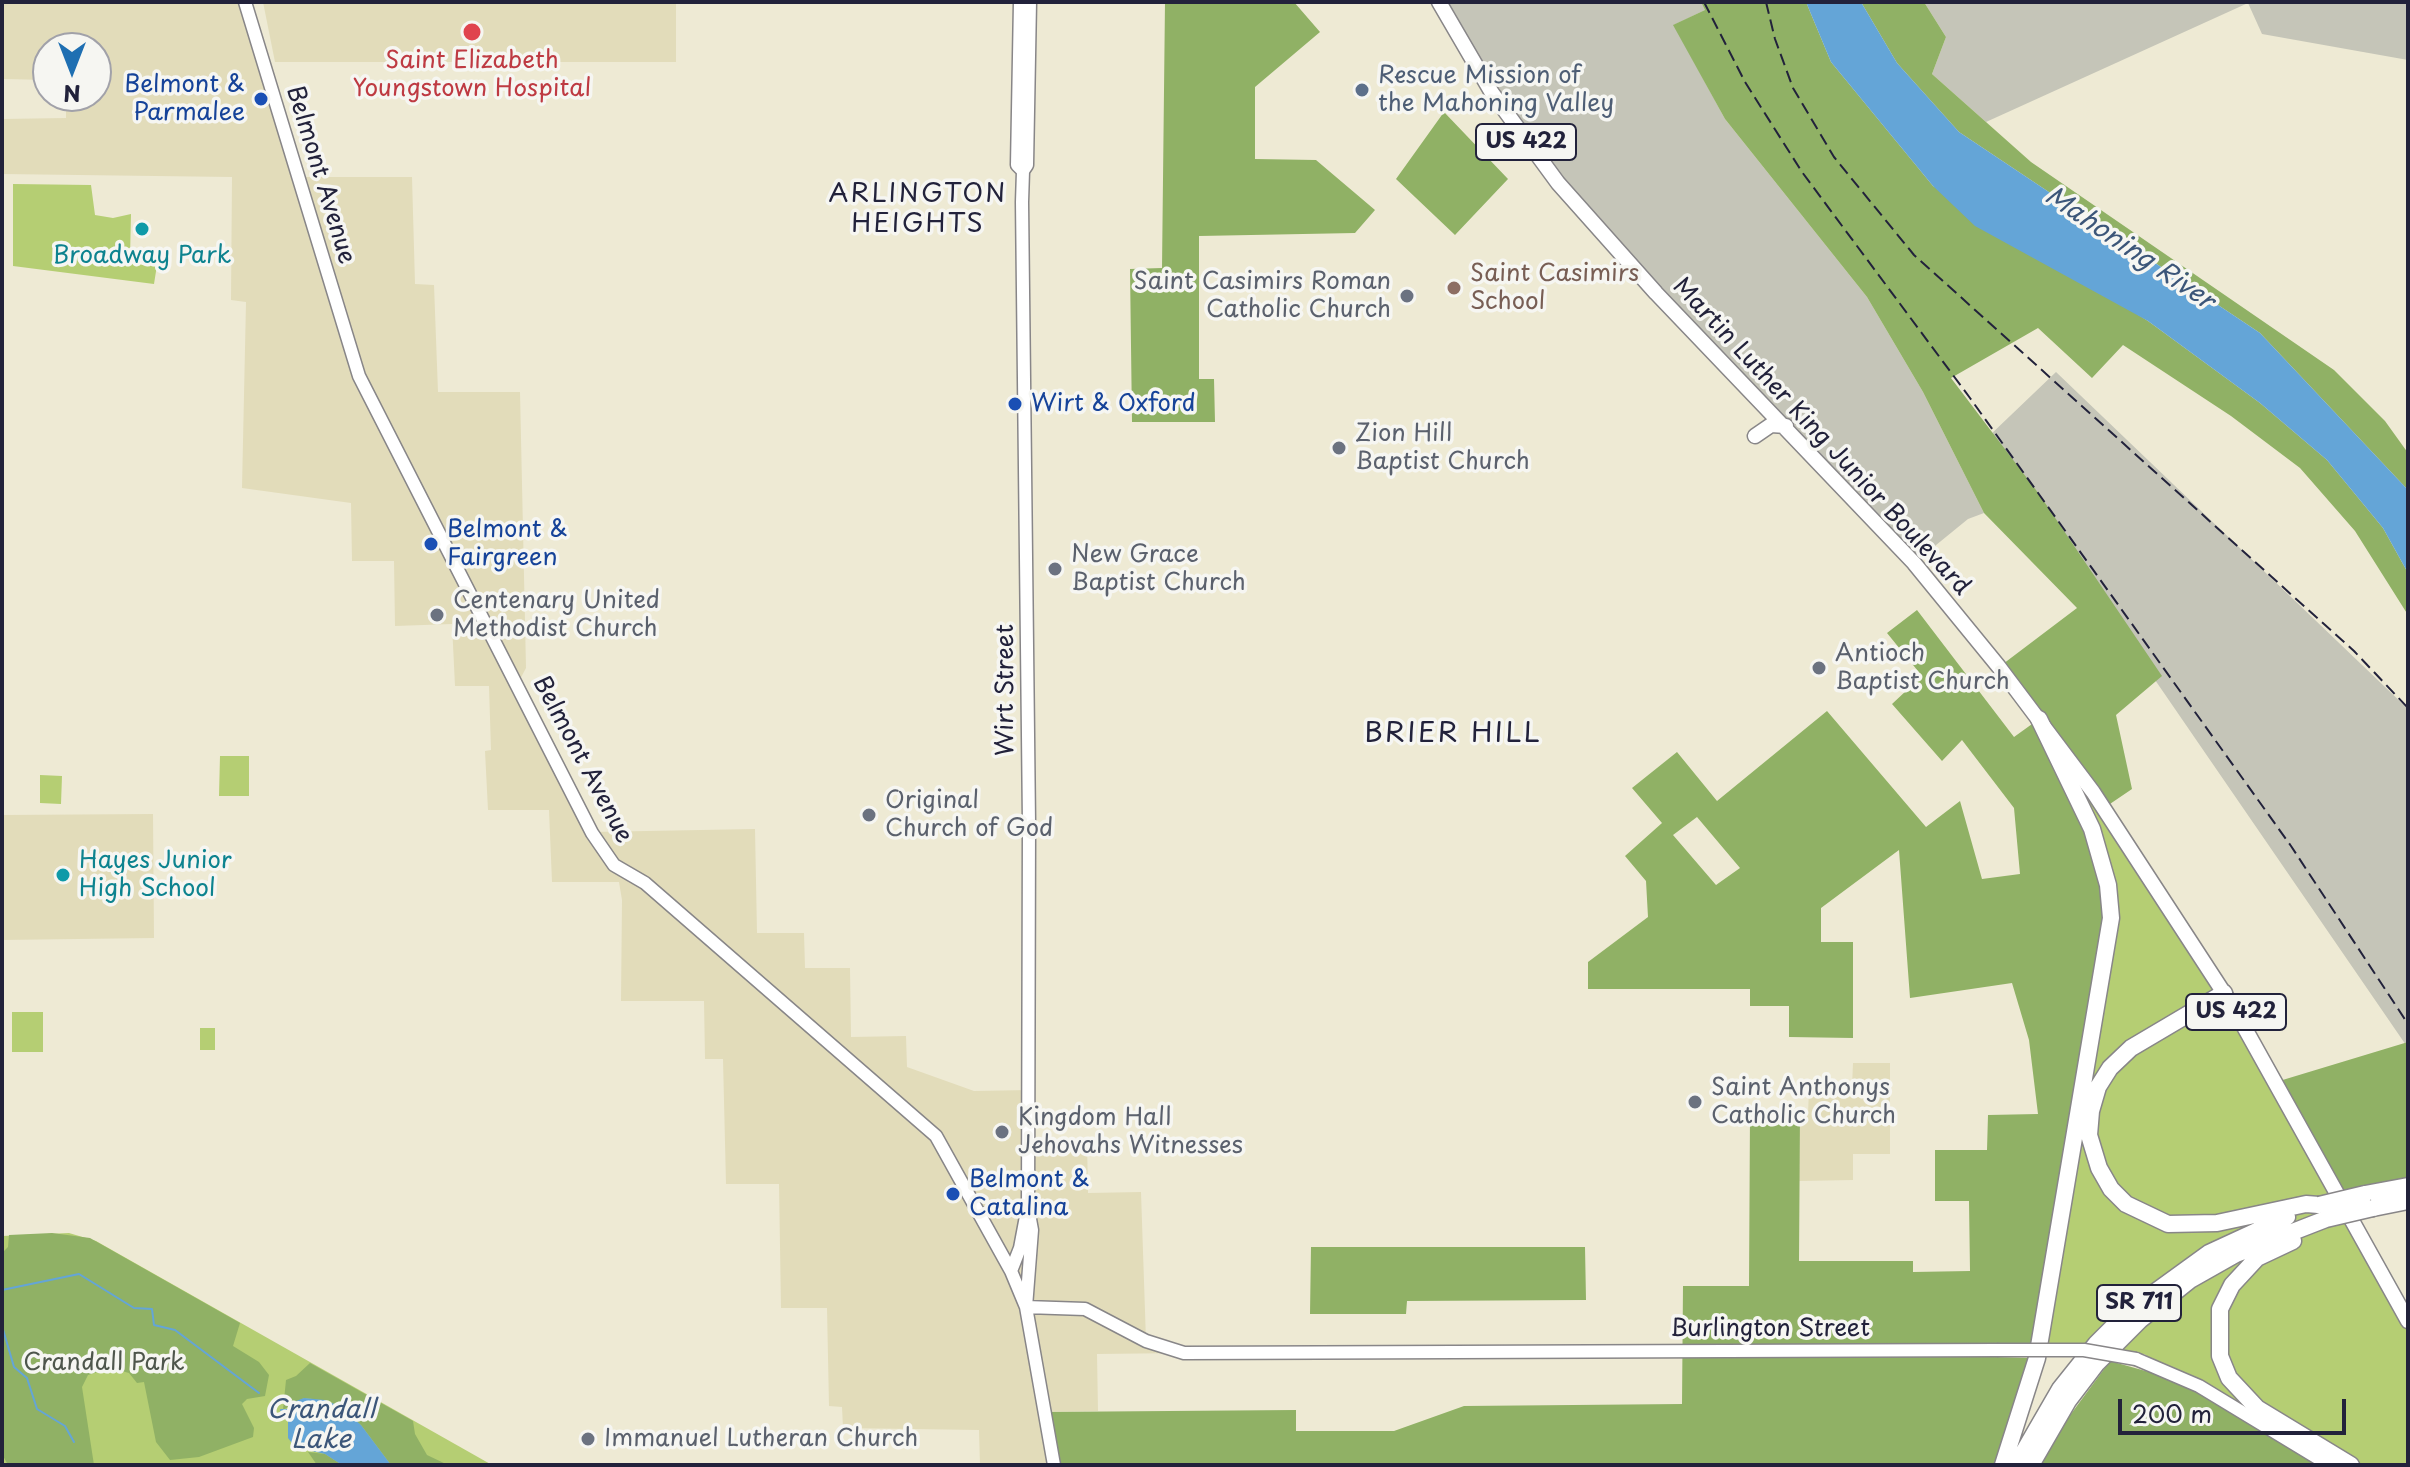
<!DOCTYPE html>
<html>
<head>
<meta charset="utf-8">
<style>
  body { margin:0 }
  #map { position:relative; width:2410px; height:1467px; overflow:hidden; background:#eeead4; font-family:"Playpen Sans",sans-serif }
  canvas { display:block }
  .frame { position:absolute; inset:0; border:4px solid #22223b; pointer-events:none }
  .north { position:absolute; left:32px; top:32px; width:80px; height:80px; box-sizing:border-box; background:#f6f6f2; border:2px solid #a1a1a9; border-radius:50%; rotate:180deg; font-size:22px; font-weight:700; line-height:32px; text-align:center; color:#22223b }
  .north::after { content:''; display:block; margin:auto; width:28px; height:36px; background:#1f6fb2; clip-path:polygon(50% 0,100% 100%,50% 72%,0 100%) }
  .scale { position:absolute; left:2118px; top:1399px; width:228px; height:36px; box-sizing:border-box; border:4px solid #22223b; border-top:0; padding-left:10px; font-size:24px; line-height:28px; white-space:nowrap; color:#22223b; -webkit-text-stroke:6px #f6f6f2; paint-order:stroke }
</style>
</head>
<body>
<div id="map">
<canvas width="2410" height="1467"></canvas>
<div class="frame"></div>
<div class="north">N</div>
<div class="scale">200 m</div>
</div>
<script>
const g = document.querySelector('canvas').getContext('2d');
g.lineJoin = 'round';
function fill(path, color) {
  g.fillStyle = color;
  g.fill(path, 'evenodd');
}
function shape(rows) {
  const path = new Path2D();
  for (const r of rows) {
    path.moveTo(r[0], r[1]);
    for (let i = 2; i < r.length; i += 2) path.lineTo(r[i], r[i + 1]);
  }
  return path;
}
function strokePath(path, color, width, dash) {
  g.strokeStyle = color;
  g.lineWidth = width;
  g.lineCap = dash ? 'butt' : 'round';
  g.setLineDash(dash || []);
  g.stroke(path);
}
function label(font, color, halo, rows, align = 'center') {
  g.font = font + ' "Playpen Sans",sans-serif';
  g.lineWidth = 7;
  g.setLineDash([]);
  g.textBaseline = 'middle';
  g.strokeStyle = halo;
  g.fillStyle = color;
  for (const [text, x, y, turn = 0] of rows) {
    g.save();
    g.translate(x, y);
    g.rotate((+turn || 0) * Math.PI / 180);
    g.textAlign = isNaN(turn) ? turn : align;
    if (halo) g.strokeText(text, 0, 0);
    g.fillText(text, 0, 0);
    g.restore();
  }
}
const built = shape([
  [3,2,245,2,298,177,412,177,415,284,434,285,438,392,520,392,526,668,517,685,592,832,755,829,757,933,804,933,805,968,850,968,851,1037,906,1036,907,1067,974,1091,1030,1090,1030,1140,1087,1140,1088,1193,1141,1192,1146,1341,1184,1353,1097,1354,1098,1411,1044,1412,1054,1465,980,1465,979,1430,843,1428,842,1407,829,1406,827,1308,781,1308,779,1184,726,1184,723,1059,705,1059,704,1001,621,1001,622,900,619,882,552,882,549,810,488,810,485,751,491,750,489,686,455,686,452,624,395,626,394,561,352,561,351,503,242,488,246,302,231,300,232,177,2,174,2,119,66,118,66,96,96,96,96,48,48,48,48,80,3,79],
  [263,2,676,2,676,62,275,62],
  [153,814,154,938,2,940,2,815],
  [1853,1063,1890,1063,1890,1154,1853,1154,1853,1180,1799,1181,1800,1115,1808,1115,1809,1088,1852,1087]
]);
const industrial = shape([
  [1439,2,1701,2,1705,10,1674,25,1725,119,1867,297,1923,392,1984,513,1968,519,1914,563,1574,203],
  [1924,2,2408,2,2408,60,2262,34,2248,3,1986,122,1932,74,1946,37],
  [2056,372,2408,709,2408,1048,1988,437]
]);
const green = shape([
  [13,184,91,185,95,215,113,218,131,214,130,258,142,265,157,265,154,284,13,266],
  [2039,719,2136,855,2408,1321,2408,1465,2329,1465,2144,1354,2106,1353,2085,1344,2044,1344],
  [220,756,249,756,249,796,219,796],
  [40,775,62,776,61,804,40,803],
  [12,1012,43,1012,43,1052,12,1052],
  [200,1028,215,1028,215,1050,200,1050],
  [69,1233,96,1241,492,1465,2,1465,2,1236]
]);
const forest = shape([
  [1165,2,1294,2,1320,32,1255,87,1255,159,1316,160,1375,210,1355,233,1199,236,1199,379,1214,379,1215,422,1132,422,1130,269,1162,268],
  [1701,2,1806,2,1831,62,1933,186,2148,321,2260,403,2327,460,2383,528,2408,573,2408,615,2355,531,2300,468,2231,416,2123,345,2092,378,2038,328,1951,378,2039,494,2162,676,2116,715,2132,789,2104,808,2043,724,2092,829,2106,913,2035,1343,1997,1344,1997,1357,2031,1358,1997,1465,1054,1465,1043,1412,1296,1410,1296,1431,1394,1431,1464,1406,1682,1404,1683,1286,1749,1286,1750,1115,1800,1115,1799,1261,1913,1261,1913,1272,1970,1271,1969,1201,1935,1201,1935,1150,1987,1150,1988,1115,2038,1114,2029,1040,2012,983,1910,998,1899,850,1821,908,1821,942,1853,942,1853,1038,1789,1037,1789,1006,1750,1006,1750,989,1588,989,1588,962,1648,917,1646,881,1625,856,1662,823,1632,788,1677,752,1717,801,1827,711,1926,827,1960,801,1982,879,2020,874,2014,808,1962,740,1942,761,1892,704,1922,676,1887,633,1917,610,2014,737,2039,719,1999,667,2077,608,1984,513,1923,392,1867,297,1725,119,1673,25,1705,10],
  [1697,817,1740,868,1716,885,1673,835],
  [1861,2,1924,2,1946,37,1932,74,2031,162,2334,370,2385,421,2408,453,2408,490,2260,333,1959,132,1897,63],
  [1444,112,1508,179,1455,235,1396,179],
  [2408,1042,2408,1186,2340,1201,2276,1082],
  [52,1233,90,1238,240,1323,233,1346,259,1362,269,1375,265,1396,247,1399,242,1404,254,1428,253,1437,199,1457,170,1460,156,1442,144,1382,137,1383,129,1373,111,1368,88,1375,82,1387,94,1465,8,1465,2,1454,2,1253,8,1247,9,1235],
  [1311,1247,1585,1247,1586,1300,1407,1301,1406,1314,1310,1314],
  [2110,1361,2199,1386,2329,1465,2041,1465,2054,1437],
  [310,1363,413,1421,415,1434,427,1455,448,1465,391,1465,361,1425,330,1401,304,1398,283,1410,286,1380,296,1376],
  [308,1452,325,1454,342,1465,317,1465]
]);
const water = shape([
  [1806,2,1861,2,1897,63,1959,132,2260,333,2408,490,2408,573,2383,528,2327,460,2260,403,2148,321,1975,226,1933,186,1831,62],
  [304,1398,325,1400,339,1406,361,1425,391,1465,342,1465,325,1454,295,1447,288,1438,288,1410,291,1403]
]);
const stream = shape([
  [2,1290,79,1274,134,1308,152,1309,154,1325,175,1330,259,1393],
  [2,1326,14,1367,27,1378,37,1409,65,1426,74,1442],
  [281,1410,288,1410]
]);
const secondary = shape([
  [245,2,359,376,592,833,614,865,645,883,936,1136,1011,1271,1026,1307,1054,1465],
  [1020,2,1017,165,1023,171],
  [1011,1271,1020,1248,1027,1211],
  [1026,1307,1032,1230,1028,1208,1029,823,1022,202,1023,171,1027,165,1030,2],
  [1026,1307,1085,1309,1146,1341,1184,1353,1997,1350],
  [2136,1359,2199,1386,2329,1465]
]);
const primary = shape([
  [1439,2,1492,93,1558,183,1656,293,1914,563,1999,667,2093,792,2233,1007,2408,1321],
  [1755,436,1771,425,1786,426]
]);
const highway = shape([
  [2224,993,2131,1048,2110,1068,2098,1087,2091,1111,2089,1135,2099,1168,2111,1189,2126,1204,2168,1224,2217,1223,2306,1204,2319,1205],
  [2365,1194,2408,1186],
  [2373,1208,2408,1201],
  [2293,1241,2257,1258,2232,1285,2220,1309,2220,1356,2229,1378,2257,1408,2351,1465],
  [2003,1465,2037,1358,2111,918,2108,885,2092,829,2039,719],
  [2016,1465,2060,1389,2096,1344,2129,1311,2209,1253,2287,1217],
  [2031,1465,2068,1401,2097,1363,2140,1320,2190,1280,2236,1254,2326,1219]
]);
const rail = shape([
  [1704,2,1745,82,1802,172,1970,398,2291,846,2408,1024],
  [1766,2,1775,39,1793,88,1834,157,1914,255,2354,651,2408,708]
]);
const secondaryBridge = shape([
  [1997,1350,2084,1350,2136,1359]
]);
const highwayBridge = shape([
  [2319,1205,2365,1194],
  [2326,1219,2373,1208]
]);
const markers = [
  [472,32,10,"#e0444e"],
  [1362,90,8,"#5c6f8a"],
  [261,99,8,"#1a4fb4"],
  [142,229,8,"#0f9aa8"],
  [1454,288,8,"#8d6e63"],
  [1407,296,8,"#6b7280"],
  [1015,404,8,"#1a4fb4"],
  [1339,448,8,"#6b7280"],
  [431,544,8,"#1a4fb4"],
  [1055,569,8,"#6b7280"],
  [437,615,8,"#6b7280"],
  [1819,668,8,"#6b7280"],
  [869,815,8,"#6b7280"],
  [63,875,8,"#0f9aa8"],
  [1695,1102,8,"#6b7280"],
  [1002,1132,8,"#6b7280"],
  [953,1194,8,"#1a4fb4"],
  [588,1439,8,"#6b7280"]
];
const shields = [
  [1526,142,100],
  [2236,1012,100],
  [2139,1303,84]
];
const shieldNames = [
  ["US 422",1526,142],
  ["US 422",2236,1012],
  ["SR 711",2139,1303]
];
const healthNames = [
  ["Saint Elizabeth",472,61],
  ["Youngstown Hospital",472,89]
];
const serviceNames = [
  ["Rescue Mission of",1378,76],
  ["the Mahoning Valley",1378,104]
];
const transitNames = [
  ["Belmont &",245,85,"right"],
  ["Parmalee",245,113,"right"],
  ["Wirt & Oxford",1031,404],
  ["Belmont &",447,530],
  ["Fairgreen",447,558],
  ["Belmont &",969,1180],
  ["Catalina",969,1208]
];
const streetNames = [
  ["Belmont Avenue",320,175,73],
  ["Martin Luther King Junior Boulevard",1821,437,47],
  ["Wirt Street",1006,690,-90],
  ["Belmont Avenue",582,760,62],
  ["Burlington Street",1770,1329]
];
const cultureNames = [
  ["Broadway Park",142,256],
  ["Hayes Junior",79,861,"left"],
  ["High School",79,889,"left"]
];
const educationNames = [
  ["Saint Casimirs",1470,274],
  ["School",1470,302]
];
const worshipNames = [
  ["Saint Casimirs Roman",1391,282,"right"],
  ["Catholic Church",1391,310,"right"],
  ["Zion Hill",1355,434],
  ["Baptist Church",1355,462],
  ["New Grace",1071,555],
  ["Baptist Church",1071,583],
  ["Centenary United",453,601],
  ["Methodist Church",453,629],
  ["Antioch",1835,654],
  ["Baptist Church",1835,682],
  ["Original",885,801],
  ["Church of God",885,829],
  ["Saint Anthonys",1711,1088],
  ["Catholic Church",1711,1116],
  ["Kingdom Hall",1018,1118],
  ["Jehovahs Witnesses",1018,1146],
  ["Immanuel Lutheran Church",604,1439]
];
const parkNames = [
  ["Crandall Park",104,1363]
];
const neighbourhoodNames = [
  ["ARLINGTON",918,195],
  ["HEIGHTS",918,225]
];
const waterNames = [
  ["Mahoning River",2129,249,34],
  ["Crandall",321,1411],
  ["Lake",321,1441]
];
const quarterNames = [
  ["BRIER HILL",1453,734]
];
fill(built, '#e2dcba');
fill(industrial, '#c5c5b8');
fill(green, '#b5ce73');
fill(forest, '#90b165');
fill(water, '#64a5d7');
strokePath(stream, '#64a5d7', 2);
strokePath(secondary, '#888688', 15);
strokePath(primary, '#888688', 17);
strokePath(highway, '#888688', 19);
strokePath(secondary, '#fff', 12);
strokePath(primary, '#fff', 14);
strokePath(highway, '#fff', 16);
strokePath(rail, '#22223b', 2, [12, 6]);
strokePath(secondaryBridge, '#888688', 15, []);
strokePath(highwayBridge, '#888688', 19, []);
strokePath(secondaryBridge, '#fff', 12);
strokePath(highwayBridge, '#fff', 16);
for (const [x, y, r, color] of markers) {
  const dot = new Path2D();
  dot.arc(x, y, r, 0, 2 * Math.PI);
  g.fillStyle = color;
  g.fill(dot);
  strokePath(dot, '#f6f6f2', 3);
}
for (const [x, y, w] of shields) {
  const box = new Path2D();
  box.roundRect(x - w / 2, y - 18, w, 36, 6);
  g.fillStyle = '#f6f6f2';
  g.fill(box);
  strokePath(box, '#22223b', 2);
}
label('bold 22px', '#22223b', null, shieldNames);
label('24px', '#be3a42', '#f6f6f2', healthNames);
label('24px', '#4e5e75', '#f6f6f2', serviceNames, 'left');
label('24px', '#164399', '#f6f6f2', transitNames, 'left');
label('24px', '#22223b', '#f6f6f2', streetNames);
label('24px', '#0d838f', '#f6f6f2', cultureNames);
label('24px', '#785e54', '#f6f6f2', educationNames, 'left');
label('24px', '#5b616d', '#f6f6f2', worshipNames, 'left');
label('24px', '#4e564c', '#f6f6f2', parkNames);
g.letterSpacing = '2px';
label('26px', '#22223b', '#f6f6f2', neighbourhoodNames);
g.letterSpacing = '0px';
label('italic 26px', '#3c5679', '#f6f6f2', waterNames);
g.letterSpacing = '2px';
label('28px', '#22223b', '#f6f6f2', quarterNames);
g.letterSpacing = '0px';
</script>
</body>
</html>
